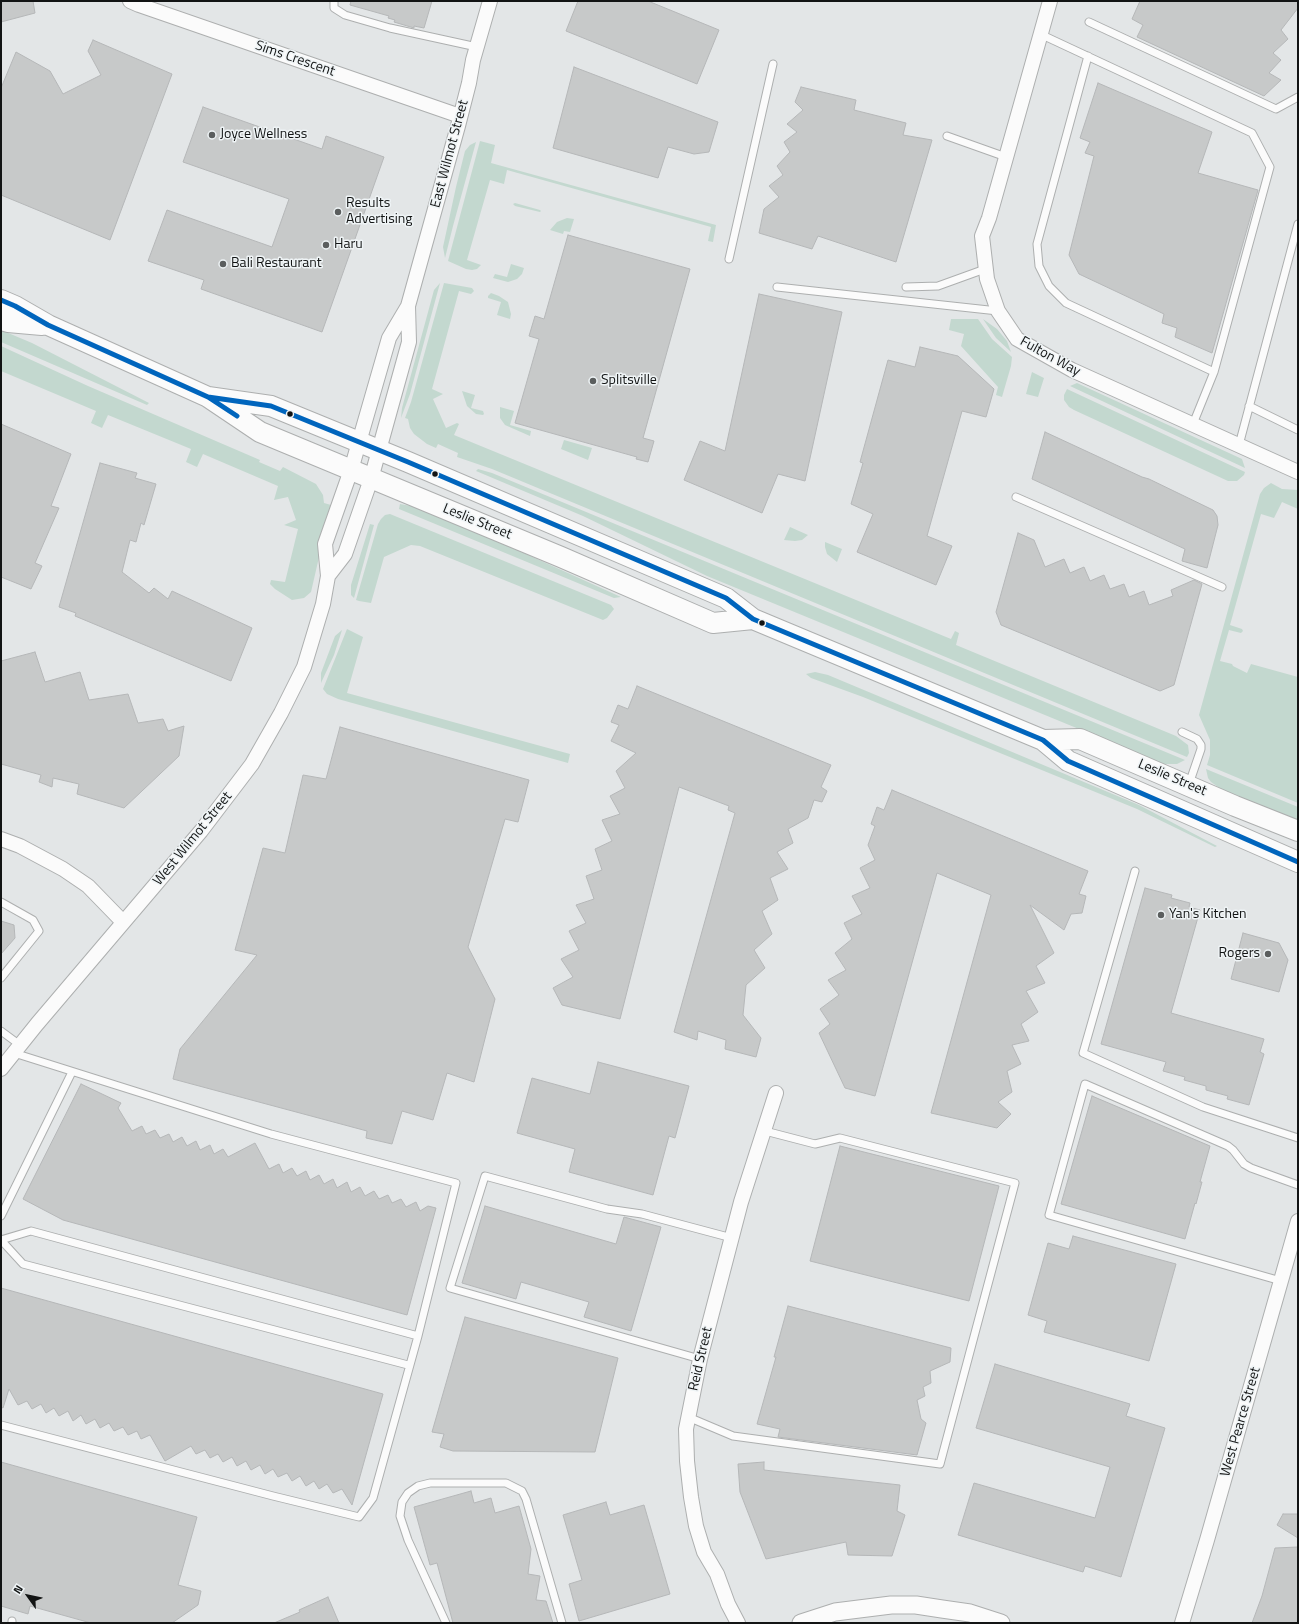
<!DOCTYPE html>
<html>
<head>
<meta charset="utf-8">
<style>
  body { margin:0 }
  #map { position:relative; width:1299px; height:1624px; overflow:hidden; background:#e3e6e7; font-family:"Titillium Web",sans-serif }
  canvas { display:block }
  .frame { position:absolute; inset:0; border:2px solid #121414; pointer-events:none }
  .north { position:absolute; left:8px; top:1576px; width:40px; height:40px; -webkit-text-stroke:3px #eff4f6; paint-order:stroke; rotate:303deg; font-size:11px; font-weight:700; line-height:16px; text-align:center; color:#121414 }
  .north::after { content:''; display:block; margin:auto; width:14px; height:18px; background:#121414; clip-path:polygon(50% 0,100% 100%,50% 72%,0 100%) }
</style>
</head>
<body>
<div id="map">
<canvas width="1299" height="1624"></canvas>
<div class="frame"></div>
<div class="north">N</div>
</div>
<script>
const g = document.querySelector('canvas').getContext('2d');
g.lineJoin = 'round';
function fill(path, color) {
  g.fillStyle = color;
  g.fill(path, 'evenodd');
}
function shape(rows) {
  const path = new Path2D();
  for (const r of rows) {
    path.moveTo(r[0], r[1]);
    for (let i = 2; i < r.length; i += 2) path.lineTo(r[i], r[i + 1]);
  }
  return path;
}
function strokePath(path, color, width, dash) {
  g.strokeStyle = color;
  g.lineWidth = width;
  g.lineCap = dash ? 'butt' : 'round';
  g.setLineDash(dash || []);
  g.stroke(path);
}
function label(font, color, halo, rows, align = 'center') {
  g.font = font + ' "Titillium Web",sans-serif';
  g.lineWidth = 3;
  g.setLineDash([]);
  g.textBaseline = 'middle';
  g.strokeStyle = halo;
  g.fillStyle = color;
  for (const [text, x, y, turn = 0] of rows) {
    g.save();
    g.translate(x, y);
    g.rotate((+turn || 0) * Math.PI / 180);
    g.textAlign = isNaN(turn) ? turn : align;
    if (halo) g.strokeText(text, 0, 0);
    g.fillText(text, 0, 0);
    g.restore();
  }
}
const green = shape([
  [480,141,495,145,491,163,716,225,713,242,708,241,711,227,507,170,504,184,490,180,467,260,481,265,477,269,472,270,466,269,448,261],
  [476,142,453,226,445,258,443,247,456,187,465,151,470,145],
  [515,203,540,210,541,211,540,212,515,206,513,204],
  [567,218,574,219,570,232,564,231,563,234,550,230,557,222],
  [511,264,524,268,522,274,517,279,508,282,493,278,495,274,507,277],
  [440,283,410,394,401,418,402,408,434,290],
  [444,283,472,288,474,291,471,294,459,291,432,389,443,394,433,399,446,428,457,423,459,424,454,435,951,639,955,631,959,633,956,645,1176,736,1188,745,1189,753,1187,757,492,469,457,457,458,453,438,444,436,448,427,444,414,434,410,428,408,419,405,418,411,402],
  [491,293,499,296,508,302,511,314,510,319,497,315,501,302,488,298,488,296],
  [951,319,978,319,992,339,1012,357,1011,366,1002,397,996,395,998,387,961,346,964,334,949,330],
  [983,319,997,329,1007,341,1011,352,996,338],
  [1,330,32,343,149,403,147,405,1,342],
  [1,346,88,386,260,460,259,462,280,471,283,467,316,484,323,495,324,503,331,505,311,592,304,598,292,600,275,589,270,584,271,580,285,582,298,529,284,525,296,520,288,497,274,500,278,486,203,454,197,467,186,462,191,449,108,415,102,428,91,423,96,411,1,371],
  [1032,372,1044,378,1038,397,1026,394],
  [1077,383,1242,459,1245,468,1070,386],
  [1067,389,1245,472,1244,475,1237,481,1228,481,1074,410,1069,407,1064,400,1064,395],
  [462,391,475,395,471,408,483,411,484,414,483,415,476,414,467,406],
  [500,407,514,411,510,425,531,431,530,436,505,425,500,418],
  [564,440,592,448,588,460,561,449],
  [478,469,492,473,1185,760,1177,764,1164,764,707,576,583,516,476,471],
  [1271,483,1282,489,1298,490,1298,509,1282,502,1274,518,1261,514,1230,625,1242,629,1243,631,1241,633,1229,630,1220,661,1232,664,1233,666,1247,673,1251,664,1298,677,1298,803,1207,765,1210,755,1210,740,1199,715,1260,494,1264,488],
  [400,504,411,506,448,520,526,554,621,597,614,598,399,509],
  [390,514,611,605,614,609,607,618,603,620,420,546,411,545,384,557,371,603,359,601,356,600,378,524,381,519,385,515],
  [370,524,374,525,354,598,351,595,351,585],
  [790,527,808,535,802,540,795,541,784,540],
  [825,542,842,549,837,562,827,554,825,547],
  [347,629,363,637,347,693,570,754,568,763,338,699,327,694,323,689],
  [342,630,334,655,321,683,321,673,335,636],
  [815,672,828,675,1139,805,1217,846,1215,847,1137,809,863,697,811,678,806,674],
  [1206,769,1298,807,1298,821,1221,789,1211,782,1208,778]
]);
const building = shape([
  [1,1,33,1,35,13,1,22,1,1],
  [351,1,432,1,424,28,414,26,414,28,394,22,395,20,388,18,389,16,350,5,351,1],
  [578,1,648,1,719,30,697,84,566,31,578,1],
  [1140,1,1298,1,1298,8,1281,30,1288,39,1273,53,1281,60,1269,73,1281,80,1264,96,1137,37,1143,25,1132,19,1140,1],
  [93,40,172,74,110,240,1,195,1,88,16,52,50,71,63,94,101,75,88,51,93,40],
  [574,67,718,122,709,152,694,154,668,147,658,178,553,148,574,67],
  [1098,83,1212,132,1198,173,1258,190,1212,353,1175,337,1177,328,1162,323,1164,314,1079,274,1069,255,1094,156,1085,153,1090,142,1080,138,1098,83],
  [801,87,856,100,854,110,906,123,903,135,932,140,896,262,818,236,812,249,759,233,764,209,779,197,769,186,783,175,777,166,790,152,784,142,797,132,787,124,803,110,795,102,801,87],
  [203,107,322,149,326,136,384,157,322,332,201,289,204,280,148,261,167,210,272,247,289,199,183,162,203,107],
  [568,235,690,269,643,438,654,441,648,462,636,459,637,457,515,423,539,339,529,336,535,316,544,319,568,235],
  [759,294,842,312,805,481,778,474,762,513,684,480,700,441,725,451,759,294],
  [920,347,958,356,994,389,986,417,962,411,927,536,952,546,936,585,857,552,873,514,851,504,863,463,860,462,888,360,915,367,920,347],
  [1,424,71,454,51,506,59,508,35,563,42,566,31,589,1,577,1,424],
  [1045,432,1142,477,1149,479,1213,510,1217,516,1218,525,1207,568,1182,561,1185,549,1032,479,1045,432],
  [100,463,137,473,135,478,156,484,144,525,141,523,136,542,130,540,122,572,149,593,154,588,168,599,172,591,252,628,231,681,75,616,76,613,59,607,100,463],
  [1018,533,1034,540,1045,567,1064,559,1070,573,1084,567,1090,581,1104,575,1110,589,1124,584,1129,597,1144,591,1149,605,1173,596,1171,590,1194,580,1202,584,1174,685,1160,691,1001,625,996,612,1018,533],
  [35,652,45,682,80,672,89,700,128,694,138,723,163,719,168,731,184,726,179,756,124,808,77,794,79,784,53,778,52,787,39,782,41,775,1,764,1,661,35,652],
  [637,686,831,765,821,787,827,791,822,802,814,800,808,818,788,829,793,843,777,852,788,869,770,878,778,900,762,911,772,934,754,950,765,968,746,985,743,1015,761,1038,756,1057,725,1049,726,1040,698,1031,697,1040,674,1032,735,813,728,810,729,806,679,787,620,1019,562,1005,553,988,573,977,561,959,579,950,569,931,586,923,576,905,594,899,586,876,602,870,595,849,612,841,602,820,620,814,610,796,625,788,616,771,636,753,611,741,619,725,611,722,618,705,628,709,637,686],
  [340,727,529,780,518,822,505,819,468,947,495,999,474,1082,447,1073,433,1120,402,1111,392,1144,366,1138,367,1131,173,1079,180,1049,257,955,235,950,263,848,285,853,303,775,326,779,340,727],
  [892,790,1088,871,1079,894,1086,896,1082,913,1071,914,1064,930,1030,905,1054,953,1036,966,1045,983,1026,991,1038,1012,1021,1024,1029,1041,1012,1045,1021,1064,1007,1071,1012,1092,998,1102,1011,1114,997,1128,931,1113,991,895,937,873,875,1096,845,1088,819,1033,830,1024,820,1009,839,995,828,980,846,970,835,953,852,939,844,923,862,914,852,896,870,888,860,868,875,860,868,845,875,826,871,824,877,807,884,810,892,790],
  [1145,888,1172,895,1171,898,1190,903,1189,907,1200,910,1171,1013,1264,1039,1260,1052,1264,1054,1249,1105,1227,1099,1228,1096,1206,1090,1206,1086,1184,1080,1185,1077,1163,1071,1166,1062,1101,1044,1145,888],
  [1,921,14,925,15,938,1,954,1,921],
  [1243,933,1279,943,1288,960,1279,992,1231,979,1243,933],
  [598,1062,689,1086,675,1138,669,1136,653,1195,569,1172,575,1149,517,1133,532,1078,590,1094,598,1062],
  [81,1084,121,1103,118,1108,132,1131,142,1126,146,1134,155,1130,160,1138,169,1134,173,1142,182,1137,187,1146,196,1141,200,1150,210,1145,214,1154,223,1149,228,1157,255,1143,269,1169,279,1164,283,1173,292,1168,297,1176,306,1171,310,1180,319,1175,324,1184,333,1179,337,1188,347,1182,351,1192,360,1187,365,1196,374,1191,379,1199,388,1195,392,1203,401,1199,406,1207,416,1202,420,1211,428,1206,436,1208,407,1315,63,1220,23,1199,81,1084],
  [1092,1096,1210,1146,1200,1182,1202,1182,1196,1204,1195,1203,1185,1239,1061,1204,1092,1096],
  [840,1146,999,1186,969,1301,810,1261,840,1146],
  [485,1206,616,1244,624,1217,661,1227,631,1331,584,1317,589,1302,521,1282,516,1299,462,1283,485,1206],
  [1073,1236,1176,1264,1149,1361,1044,1332,1047,1321,1028,1315,1048,1243,1069,1249,1073,1236],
  [1,1288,383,1394,352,1505,342,1489,333,1493,327,1484,319,1489,314,1481,306,1486,300,1476,292,1481,287,1473,278,1477,273,1469,265,1474,260,1465,251,1470,246,1461,237,1466,232,1457,223,1462,218,1454,210,1458,205,1450,196,1454,191,1446,165,1461,150,1435,141,1439,137,1431,128,1435,123,1427,114,1431,109,1423,100,1428,95,1419,86,1424,81,1415,73,1421,68,1411,59,1416,54,1408,46,1413,41,1404,32,1409,27,1401,18,1405,9,1389,3,1408,1,1407,1,1288],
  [788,1306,951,1348,950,1362,930,1371,931,1383,923,1387,925,1396,917,1400,921,1419,926,1423,917,1455,778,1437,780,1429,757,1424,776,1357,774,1357,788,1306],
  [465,1317,618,1358,595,1452,453,1451,440,1447,444,1434,432,1432,465,1317],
  [995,1364,1130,1404,1126,1416,1165,1428,1121,1577,1085,1566,1083,1572,958,1535,974,1483,1095,1518,1110,1467,976,1428,995,1364],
  [1,1462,197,1517,178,1585,201,1591,198,1605,172,1623,91,1623,30,1606,28,1614,1,1606,1,1462],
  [764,1462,764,1470,900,1485,897,1511,905,1515,892,1556,848,1555,846,1542,766,1559,740,1492,738,1464,764,1462],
  [471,1491,474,1503,491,1498,495,1513,519,1506,531,1549,528,1574,540,1576,536,1600,546,1601,553,1623,453,1623,437,1563,430,1565,414,1507,471,1491],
  [606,1502,610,1515,644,1505,670,1594,579,1621,569,1584,582,1580,563,1515,606,1502],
  [1283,1514,1298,1514,1298,1538,1277,1525,1283,1514],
  [1298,1547,1298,1623,1252,1623,1262,1596,1275,1548,1298,1547],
  [328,1597,339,1623,274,1623,300,1612,299,1610,328,1597]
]);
const service = shape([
  [334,1,334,8,345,15,390,28,477,47],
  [1089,22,1276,109,1298,97],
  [1040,34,1252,133,1270,167,1214,372,1193,424],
  [1088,56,1037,244,1039,266,1049,286,1066,303,1214,372],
  [947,136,1006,157],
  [729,259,773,64],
  [777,287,998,311],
  [906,287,938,286,985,269],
  [1249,406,1298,430],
  [1239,445,1298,224],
  [1016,497,1222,587],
  [1182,732,1197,739,1201,745,1201,749,1189,784],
  [1135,871,1083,1053,1203,1107,1298,1138],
  [1,902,33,920,39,931,1,978],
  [1,1031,20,1045],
  [1,1216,72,1072],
  [1,1240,31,1231,418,1336],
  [1,1240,23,1264,408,1365],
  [1281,1281,1049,1215,1085,1084,1228,1146,1233,1150,1244,1164,1251,1168,1298,1185],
  [700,1359,450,1288,485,1176,607,1209,642,1214,732,1238],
  [688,1417,733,1436,940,1464,1015,1183,840,1138,815,1144,765,1131],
  [1,1425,273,1496,359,1517,373,1498,418,1336,456,1183,271,1134,14,1053],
  [12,1621,12,1623],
  [446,1623,408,1540,400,1516,402,1502,408,1493,418,1486,430,1483,506,1483,522,1491,526,1499,562,1623]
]);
const minor = shape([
  [130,1,139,5,460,116],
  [1050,1,989,218,982,236,987,279,998,311,1017,339,1072,370,1298,472],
  [328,576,345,554,371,479,409,342,408,306],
  [1,839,20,846,63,869,88,886,123,922],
  [1,1069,37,1024,201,831,252,764,281,713,304,667,323,604,328,576,325,544,351,470,389,338,408,306,458,126,469,83,473,60,490,1],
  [738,1623,728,1604,717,1574,704,1552,696,1526,691,1497,687,1461,686,1429,700,1359,741,1202,776,1093],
  [1182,1623,1207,1540,1298,1221]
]);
const tertiary = shape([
  [801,1623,835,1612,891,1605,916,1605,942,1609,970,1613,1001,1623]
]);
const secondary = shape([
  [1,300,15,306,48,325,208,397,260,432,561,557,713,623,753,619],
  [1,320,8,322,42,325],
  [208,397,271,406,408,462,726,598,753,619,1043,740,1068,761,1298,862],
  [1043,740,1080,739,1235,806,1298,831]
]);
const bus1 = shape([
  [1,300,15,306,48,325,208,397,237,416],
  [208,397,271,406,408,462,726,598,753,619,1043,740,1068,761,1298,862]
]);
const markers = [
  [212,135,4,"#5b5e5e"],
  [338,212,4,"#5b5e5e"],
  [326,245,4,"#5b5e5e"],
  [223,264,4,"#5b5e5e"],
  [593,381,4,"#5b5e5e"],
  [290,414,3.5,"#121414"],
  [435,474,3.5,"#121414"],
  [762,623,3.5,"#121414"],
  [1161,915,4,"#5b5e5e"],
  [1268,954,4,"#5b5e5e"]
];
const streetNames = [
  ["Sims Crescent",295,59,19],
  ["East Wilmot Street",450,154,-75],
  ["Fulton Way",1050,357,29],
  ["Leslie Street",477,522,22],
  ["Leslie Street",1172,778,23],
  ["West Wilmot Street",193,839,-51],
  ["Reid Street",701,1359,-77],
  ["West Pearce Street",1241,1422,-74]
];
const poiNames = [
  ["Joyce Wellness",220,135],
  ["Results",346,204],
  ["Advertising",346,220],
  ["Haru",334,245],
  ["Bali Restaurant",231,264],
  ["Splitsville",601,381],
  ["Yan's Kitchen",1169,915],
  ["Rogers",1260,954,"right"]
];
fill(green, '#c3d8cf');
fill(building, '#c7c9c9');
strokePath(building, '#b5b7b8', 1);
strokePath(service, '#adafaf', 9);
strokePath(minor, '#adafaf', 16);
strokePath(tertiary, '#adafaf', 19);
strokePath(secondary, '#adafaf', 22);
strokePath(service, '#fbfbfb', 7);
strokePath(minor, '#fbfbfb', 14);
strokePath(tertiary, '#fbfbfb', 17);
strokePath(secondary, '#fbfbfb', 20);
strokePath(bus1, '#0065bd', 5);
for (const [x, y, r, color] of markers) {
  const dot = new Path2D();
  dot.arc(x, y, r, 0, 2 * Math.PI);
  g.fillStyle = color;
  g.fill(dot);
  strokePath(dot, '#eff4f6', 1.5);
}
label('14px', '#121414', '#eff4f6', streetNames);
label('14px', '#121414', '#eff4f6', poiNames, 'left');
</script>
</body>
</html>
